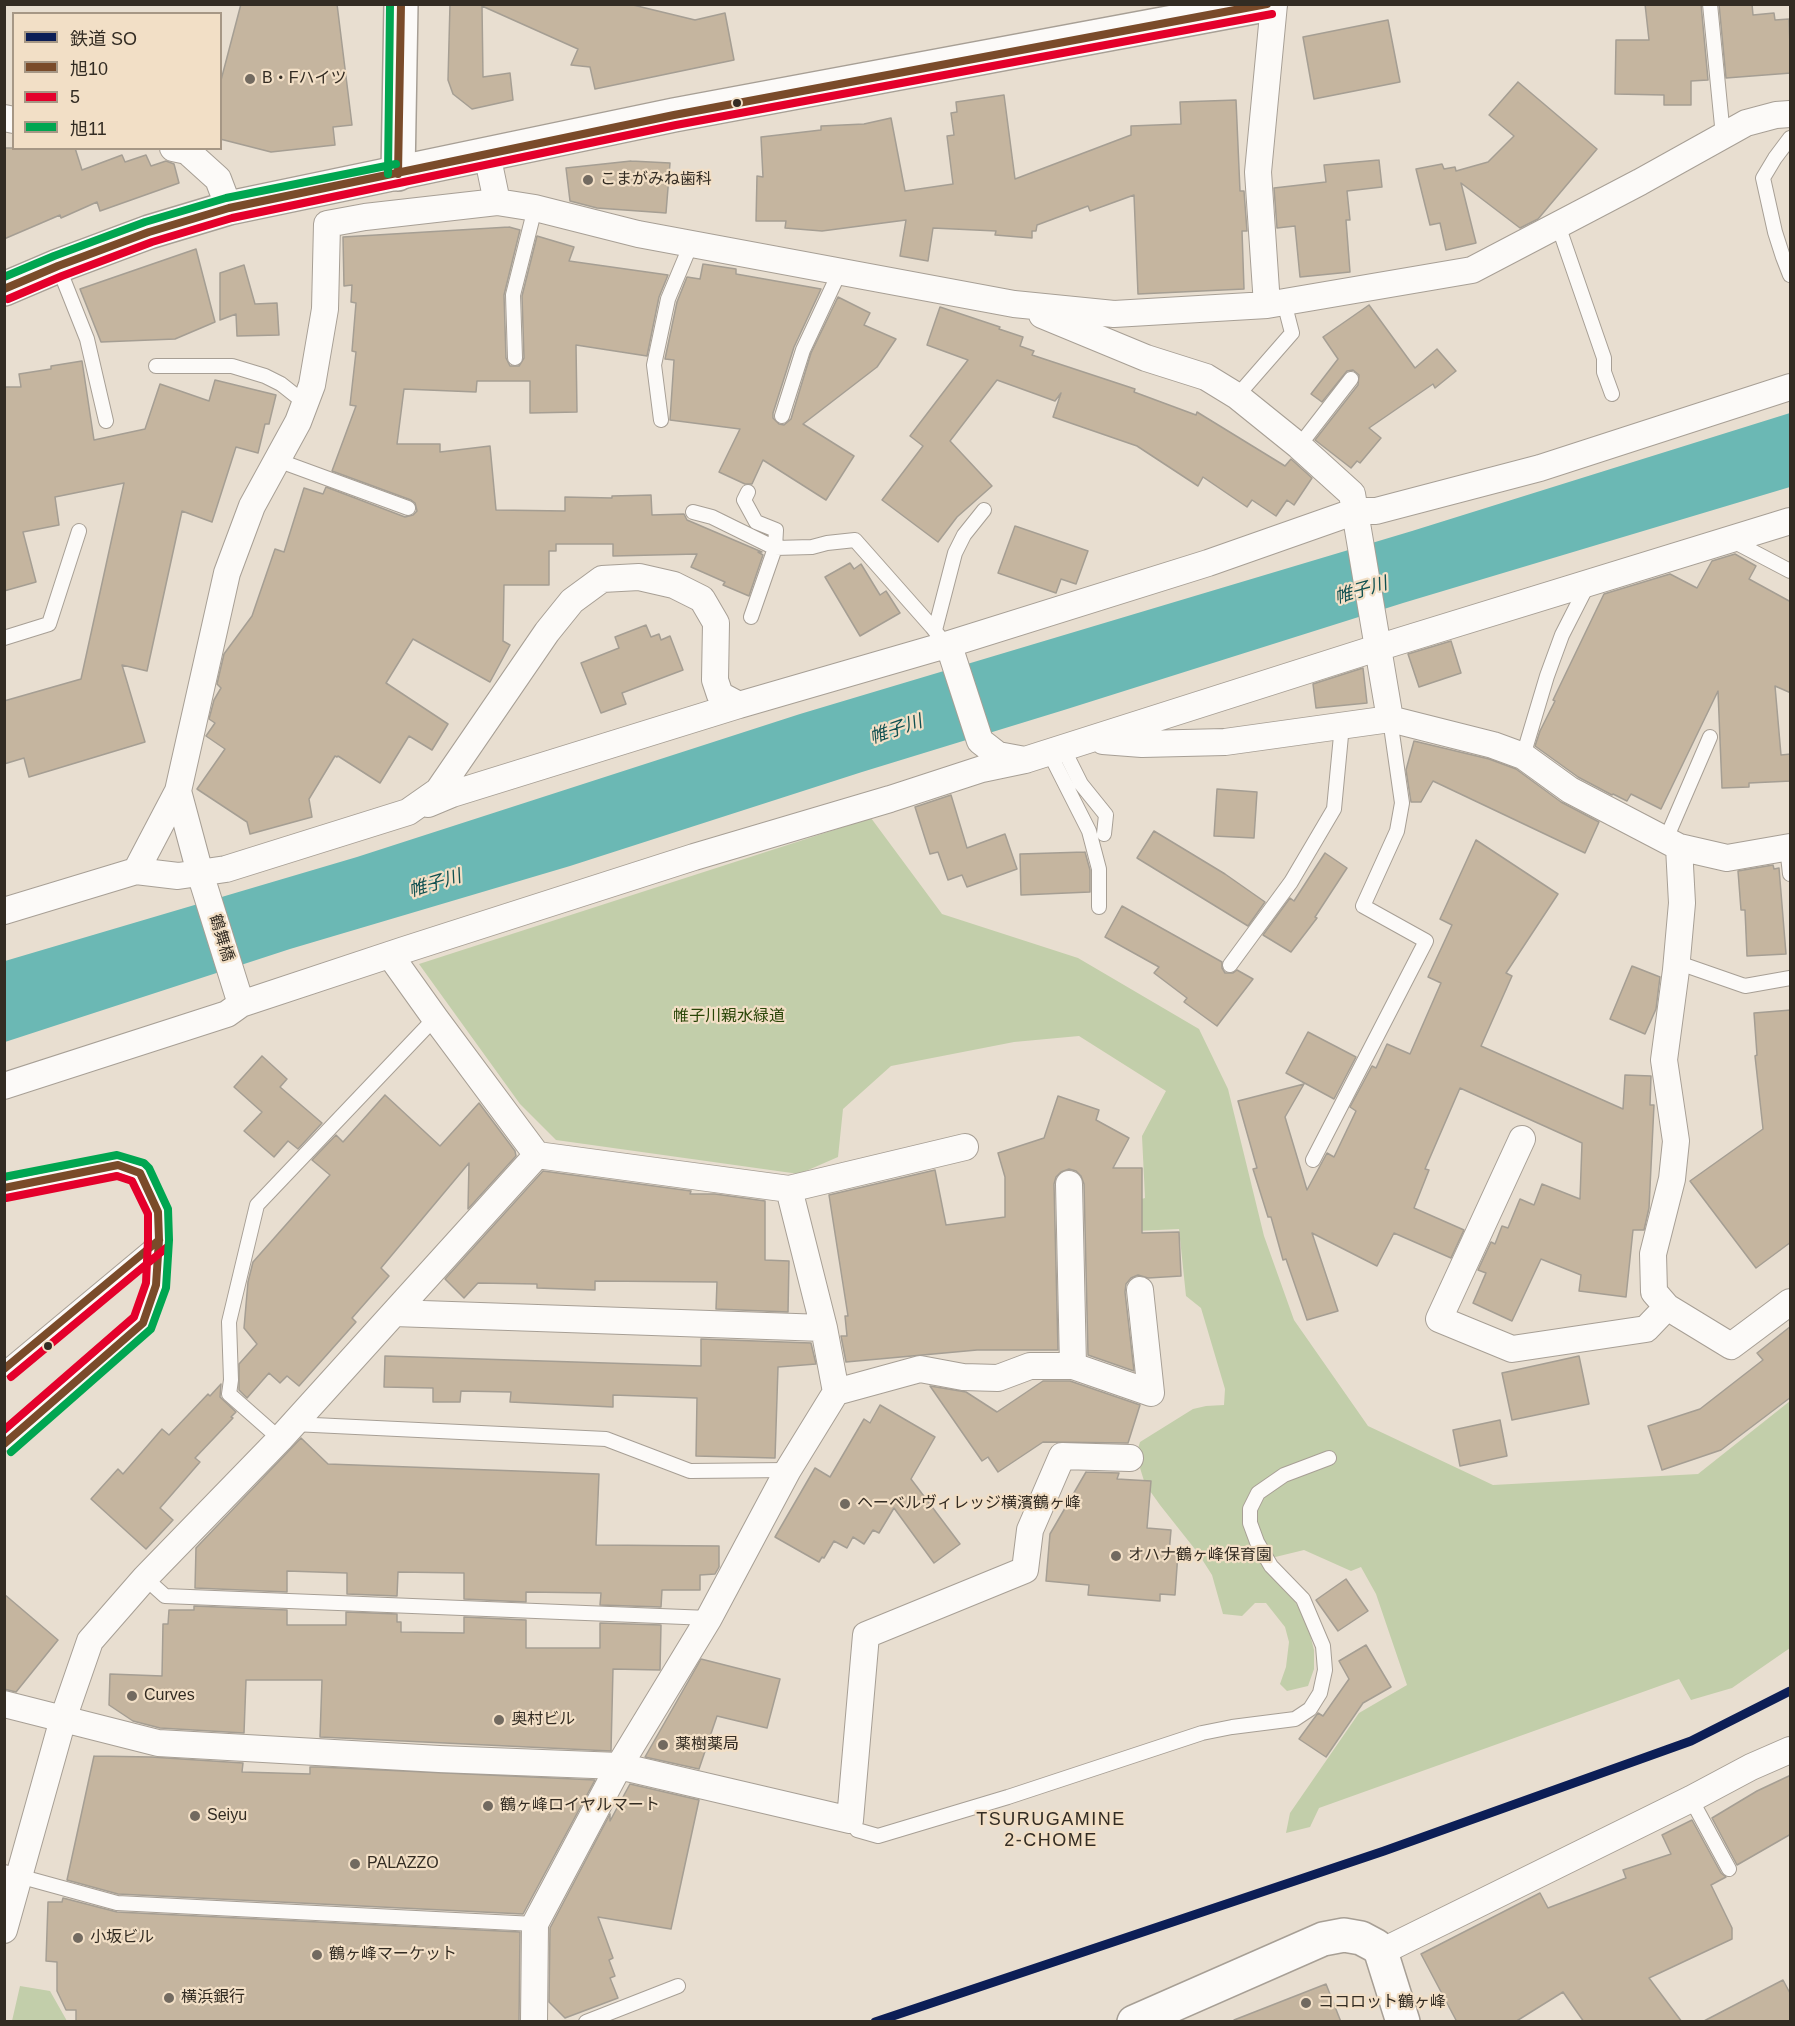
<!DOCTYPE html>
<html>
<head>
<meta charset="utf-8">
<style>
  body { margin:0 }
  #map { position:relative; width:1795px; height:2026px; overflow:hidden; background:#e8ded0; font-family:Helvetica,"Noto Sans JP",sans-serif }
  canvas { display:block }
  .frame { position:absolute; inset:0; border:6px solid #332c23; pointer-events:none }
  .legend { position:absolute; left:12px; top:12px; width:210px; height:138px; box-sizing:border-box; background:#f2dfc6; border:2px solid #a69785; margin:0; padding:8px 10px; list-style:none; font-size:18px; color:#332c23 }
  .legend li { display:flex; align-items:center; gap:12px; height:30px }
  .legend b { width:30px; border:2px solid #a69785 }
</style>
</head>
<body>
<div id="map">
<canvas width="1795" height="2026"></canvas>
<div class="frame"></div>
<ul class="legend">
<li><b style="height:8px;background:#0c1e56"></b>鉄道 SO</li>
<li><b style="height:8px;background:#7a4b2a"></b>旭10</li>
<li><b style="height:8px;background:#e4002b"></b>5</li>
<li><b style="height:8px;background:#00a651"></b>旭11</li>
</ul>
</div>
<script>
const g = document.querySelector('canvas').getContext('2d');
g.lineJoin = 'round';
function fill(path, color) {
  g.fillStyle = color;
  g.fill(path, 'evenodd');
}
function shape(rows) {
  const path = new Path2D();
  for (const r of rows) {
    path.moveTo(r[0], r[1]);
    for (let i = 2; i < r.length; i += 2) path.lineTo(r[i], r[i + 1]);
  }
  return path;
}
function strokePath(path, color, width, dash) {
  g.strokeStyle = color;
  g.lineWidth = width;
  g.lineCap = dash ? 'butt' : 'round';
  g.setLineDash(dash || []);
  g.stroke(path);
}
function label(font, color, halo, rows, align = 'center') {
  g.font = font + ' Helvetica,"Noto Sans JP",sans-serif';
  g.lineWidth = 4.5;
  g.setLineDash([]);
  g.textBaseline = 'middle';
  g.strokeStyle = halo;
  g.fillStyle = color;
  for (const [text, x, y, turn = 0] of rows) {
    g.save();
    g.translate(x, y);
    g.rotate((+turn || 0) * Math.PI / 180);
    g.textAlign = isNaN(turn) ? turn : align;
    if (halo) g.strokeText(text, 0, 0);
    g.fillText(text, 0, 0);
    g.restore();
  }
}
const green = shape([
  [871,818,942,914,1078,958,1199,1029,1228,1089,1264,1236,1294,1320,1368,1426,1493,1485,1698,1474,1790,1401,1790,1648,1732,1688,1691,1700,1679,1679,1319,1808,1310,1827,1286,1833,1290,1813,1359,1713,1407,1685,1376,1594,1361,1567,1351,1571,1304,1550,1263,1560,1294,1600,1307,1622,1314,1650,1314,1669,1308,1686,1287,1691,1280,1684,1286,1667,1289,1642,1285,1627,1266,1603,1255,1603,1242,1616,1223,1614,1212,1575,1198,1553,1160,1505,1145,1484,1136,1455,1140,1442,1193,1409,1206,1406,1224,1405,1225,1389,1201,1308,1186,1296,1179,1229,1136,1231,1135,1201,1145,1198,1142,1136,1166,1091,1079,1036,1014,1042,891,1066,843,1109,838,1157,799,1174,556,1140,520,1104,419,964],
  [20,1986,50,1991,67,2021,12,2021]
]);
const water = shape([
  [1790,413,1790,487,1403,603,1064,710,862,772,570,866,290,949,5,1042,5,961,357,857,800,714,1412,531]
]);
const building = shape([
  [241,4,337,4,352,125,333,127,335,145,271,152,220,139,220,84,241,4],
  [450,4,629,4,695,20,725,13,734,60,595,89,590,67,571,65,578,49,482,6,483,77,510,73,513,100,472,109,453,94,448,80,450,4],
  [1645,4,1701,4,1708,80,1691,81,1691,105,1664,105,1664,95,1615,94,1616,40,1649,40,1645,4],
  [1719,4,1752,4,1753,15,1774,13,1775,20,1789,19,1791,73,1726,78,1719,4],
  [1388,20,1400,82,1314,99,1303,37,1388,20],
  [1518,82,1597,149,1538,219,1520,228,1461,183,1476,243,1446,250,1440,223,1430,225,1416,169,1442,164,1444,169,1455,167,1456,171,1488,162,1514,136,1489,115,1518,82],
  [1004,95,1015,179,1131,135,1131,126,1181,124,1180,102,1236,100,1240,191,1244,191,1247,231,1242,231,1244,289,1138,294,1134,195,1090,211,1088,206,1037,225,1036,231,1032,231,1032,238,995,235,996,231,933,228,928,261,900,256,906,220,822,231,785,228,786,221,756,221,757,176,763,177,761,137,821,130,821,126,864,124,891,118,905,191,953,184,947,136,954,135,951,113,957,112,956,102,1004,95],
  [4,148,75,148,82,170,122,155,125,162,146,155,151,166,166,161,174,164,179,183,100,211,97,202,61,218,60,215,4,239,4,148],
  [1379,160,1382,187,1347,191,1350,220,1346,220,1350,272,1300,277,1295,226,1277,228,1274,188,1326,182,1324,165,1379,160],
  [631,161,670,163,666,213,597,208,570,201,566,168,631,161],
  [509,227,520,230,504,295,506,358,510,366,519,366,524,358,522,296,537,236,574,247,569,261,668,275,659,297,647,356,576,345,577,412,530,413,530,381,477,381,476,392,404,389,397,444,440,444,440,452,490,446,496,510,565,511,565,497,612,498,612,496,651,495,652,515,684,514,687,520,762,552,758,552,763,555,749,596,723,585,725,582,691,567,697,554,613,556,613,544,556,544,556,551,549,551,549,585,504,585,503,641,510,645,490,682,413,639,386,683,448,724,432,750,409,736,380,783,338,756,337,757,335,756,309,799,312,817,250,834,247,822,197,789,225,749,206,736,215,723,209,719,214,700,221,688,217,684,224,654,252,616,275,549,284,552,304,488,323,494,326,487,405,517,413,515,417,511,415,503,411,500,332,471,356,406,350,405,356,352,352,351,356,303,351,302,352,285,344,286,343,237,509,227],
  [196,249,215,322,175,339,101,342,80,289,196,249],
  [703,264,736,269,736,274,821,289,794,347,773,413,773,418,779,424,784,425,791,419,811,353,838,297,870,313,864,325,896,339,877,367,803,424,854,456,826,500,763,460,752,484,745,484,719,472,740,429,670,420,674,360,665,359,677,302,687,277,700,279,703,264],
  [244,265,255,304,277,303,279,335,237,336,236,314,220,320,220,273,244,265],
  [1369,305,1415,368,1437,349,1456,371,1435,388,1433,384,1369,428,1381,438,1360,463,1357,461,1351,468,1315,440,1358,385,1359,375,1353,370,1347,371,1322,402,1311,394,1338,359,1323,337,1369,305],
  [940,307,1000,327,999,329,1023,337,1020,346,1034,351,1032,355,1135,389,1134,392,1196,415,1197,412,1285,466,1291,459,1312,478,1294,505,1287,500,1276,516,1252,500,1247,507,1203,477,1198,486,1137,446,1053,417,1061,393,1055,401,997,380,950,441,992,486,957,517,938,542,882,500,923,446,910,436,968,360,927,345,940,307],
  [82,361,94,440,145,429,160,384,209,401,215,380,276,395,269,424,265,424,258,453,236,447,212,522,182,511,147,671,122,665,145,742,29,777,24,758,4,764,4,701,81,679,124,483,55,497,59,525,23,532,36,582,4,591,4,387,21,387,19,374,51,369,51,366,82,361],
  [1015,526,1088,551,1076,584,1061,579,1056,593,998,573,1015,526],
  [1735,554,1756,566,1749,579,1791,602,1791,693,1775,686,1781,755,1791,754,1791,781,1749,783,1749,787,1722,788,1718,691,1661,809,1631,794,1627,801,1613,794,1612,795,1578,777,1535,746,1540,731,1555,701,1553,700,1604,594,1670,574,1697,588,1712,561,1735,554],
  [850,563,854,569,861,564,880,595,886,591,900,613,860,636,825,577,850,563],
  [646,625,651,637,659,634,661,640,670,636,683,670,622,693,626,704,601,713,581,663,619,648,615,637,646,625],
  [1451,641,1461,673,1419,687,1408,654,1451,641],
  [1363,668,1367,703,1316,708,1313,684,1363,668],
  [1414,741,1489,759,1516,769,1561,802,1599,822,1585,853,1433,781,1421,802,1411,802,1406,770,1414,741],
  [1217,789,1257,792,1254,838,1214,836,1217,789],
  [951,795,967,848,1005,834,1017,869,967,887,962,875,948,880,938,852,930,854,915,807,951,795],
  [1154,831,1225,874,1265,902,1248,926,1137,858,1154,831],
  [1476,840,1558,894,1506,973,1512,976,1481,1046,1623,1109,1625,1075,1651,1076,1650,1105,1654,1105,1649,1208,1644,1230,1633,1230,1626,1297,1579,1291,1581,1275,1541,1259,1512,1321,1473,1303,1486,1273,1478,1270,1491,1242,1495,1244,1502,1226,1508,1228,1520,1199,1534,1205,1542,1184,1580,1199,1582,1143,1460,1088,1425,1169,1429,1170,1414,1208,1464,1230,1451,1258,1394,1233,1377,1266,1312,1233,1338,1311,1307,1320,1286,1259,1283,1260,1271,1217,1268,1217,1253,1169,1257,1168,1238,1101,1304,1084,1285,1117,1307,1190,1327,1153,1334,1157,1356,1111,1350,1107,1372,1066,1376,1068,1387,1044,1410,1054,1441,983,1428,977,1452,925,1440,919,1476,840],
  [1085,852,1090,870,1090,892,1021,895,1020,854,1085,852],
  [1325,853,1347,868,1315,917,1317,918,1291,952,1263,935,1290,898,1294,901,1325,853],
  [1773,865,1774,869,1779,868,1786,954,1747,956,1745,910,1741,910,1738,871,1773,865],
  [1122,906,1222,962,1222,968,1225,973,1233,973,1237,970,1253,979,1217,1026,1184,1002,1187,998,1154,973,1159,967,1105,937,1122,906],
  [1632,966,1660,977,1656,1009,1645,1034,1610,1019,1632,966],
  [1791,1010,1791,1242,1756,1268,1690,1181,1763,1129,1755,1056,1757,1055,1754,1013,1791,1010],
  [1308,1032,1356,1057,1334,1099,1286,1073,1308,1032],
  [262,1056,287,1079,280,1087,322,1123,298,1149,288,1141,274,1157,244,1131,262,1112,234,1087,262,1056],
  [385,1095,440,1146,479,1103,515,1151,516,1156,468,1209,469,1163,381,1268,389,1276,352,1318,356,1322,299,1386,287,1376,280,1383,269,1373,247,1398,239,1390,239,1364,257,1344,244,1328,248,1282,253,1262,330,1175,312,1160,336,1135,343,1142,385,1095],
  [1058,1096,1099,1110,1096,1120,1129,1138,1113,1168,1142,1168,1142,1233,1179,1232,1181,1276,1148,1278,1138,1275,1131,1278,1126,1284,1125,1292,1134,1371,1088,1355,1084,1184,1081,1176,1076,1171,1069,1169,1061,1172,1056,1177,1054,1184,1058,1350,977,1350,846,1362,841,1336,847,1336,845,1316,848,1316,829,1195,935,1170,946,1225,1005,1217,1005,1177,998,1153,1044,1138,1058,1096],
  [543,1171,691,1191,690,1194,715,1194,765,1201,765,1260,789,1261,788,1312,716,1309,717,1282,595,1281,595,1290,537,1288,537,1284,478,1283,464,1298,445,1279,543,1171],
  [1791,1326,1791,1397,1721,1450,1662,1470,1648,1426,1700,1409,1763,1360,1757,1353,1791,1326],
  [701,1339,811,1343,816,1364,778,1367,775,1458,696,1456,697,1398,613,1395,613,1407,510,1402,511,1392,461,1391,460,1402,433,1402,433,1388,384,1387,385,1356,701,1366,701,1339],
  [1579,1356,1589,1404,1512,1420,1502,1373,1579,1356],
  [1043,1381,1070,1381,1140,1405,1128,1443,1043,1442,998,1472,988,1457,982,1461,930,1386,966,1392,997,1412,1043,1381],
  [221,1384,220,1397,236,1412,231,1417,233,1418,195,1458,200,1462,160,1508,173,1520,146,1549,91,1499,118,1469,123,1474,162,1429,169,1435,208,1394,210,1396,221,1384],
  [880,1405,935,1437,911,1479,960,1544,934,1563,894,1508,879,1533,873,1530,864,1544,853,1537,847,1548,834,1541,824,1558,822,1557,819,1562,775,1537,815,1468,830,1477,864,1419,870,1423,880,1405],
  [1500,1420,1507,1456,1460,1466,1453,1430,1500,1420],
  [301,1438,328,1464,599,1474,596,1545,719,1546,719,1567,715,1574,700,1575,700,1590,662,1590,661,1607,600,1605,601,1593,526,1592,526,1602,464,1599,464,1573,398,1572,397,1596,347,1594,347,1573,287,1571,287,1592,195,1588,196,1548,301,1438],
  [1086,1472,1119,1473,1117,1479,1151,1481,1147,1528,1171,1530,1169,1553,1178,1553,1175,1595,1160,1594,1160,1601,1088,1595,1089,1585,1046,1581,1050,1534,1086,1472],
  [1346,1579,1368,1611,1338,1631,1316,1600,1346,1579],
  [4,1594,58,1640,16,1692,4,1689,4,1594],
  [194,1606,287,1610,287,1625,346,1625,346,1612,397,1614,397,1622,401,1622,401,1632,464,1633,464,1617,526,1620,526,1648,600,1648,600,1623,661,1625,660,1670,613,1669,611,1751,320,1737,322,1680,246,1680,244,1733,160,1728,133,1721,109,1705,110,1674,162,1676,163,1624,168,1624,169,1610,194,1610,194,1606],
  [1366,1645,1391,1687,1363,1703,1326,1757,1299,1739,1318,1713,1323,1716,1349,1679,1339,1661,1366,1645],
  [701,1659,780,1679,767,1728,717,1716,699,1769,645,1757,701,1659],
  [94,1756,151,1757,243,1763,242,1772,310,1774,310,1767,319,1767,595,1780,523,1914,118,1894,67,1880,94,1756],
  [1791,1775,1791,1834,1737,1865,1712,1818,1757,1791,1791,1775],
  [630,1784,699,1800,671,1929,598,1917,613,1958,609,1960,615,1976,610,1978,618,1998,565,2018,549,2002,550,1928,610,1814,610,1821,630,1784],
  [1692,1820,1721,1873,1726,1877,1711,1885,1732,1928,1732,1939,1649,1978,1682,2022,1584,2022,1563,1992,1515,2022,1457,2022,1421,1954,1540,1893,1548,1908,1626,1878,1623,1870,1671,1854,1662,1835,1692,1820],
  [63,1898,117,1912,520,1932,519,2022,76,2022,76,2010,66,2010,57,1991,57,1962,46,1961,48,1902,62,1902,63,1898],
  [1783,1980,1791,1995,1791,2022,1702,2022,1783,1980],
  [1326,1984,1341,2022,1234,2022,1234,2020,1326,1984]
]);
const lane = shape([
  [1710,4,1723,136],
  [1790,138,1775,158,1763,178,1775,232,1783,257,1790,275],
  [1558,225,1604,358,1604,372,1612,394],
  [58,266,87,339,106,421],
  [515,358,513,295,535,208],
  [156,366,232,366,265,376,281,384,305,403],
  [1237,396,1292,333,1284,302],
  [782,416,803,350,840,271],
  [661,420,654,365,668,299,691,244],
  [1299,446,1351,379],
  [277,460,408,508],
  [748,492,744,500,756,522,776,530,775,548,751,617],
  [693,512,712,517,775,548,812,547,827,543,855,540,932,627,946,645],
  [1731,540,1790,571],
  [935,630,955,553,964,535,984,510],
  [4,638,49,624,79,531],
  [1063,748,1081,784,1106,815,1104,834],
  [1049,752,1089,831,1099,869,1099,907],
  [1523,756,1547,676,1562,635,1588,584],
  [1666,839,1710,737],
  [1787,847,1790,874],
  [1676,962,1745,986,1790,978],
  [1230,965,1291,882,1334,809,1342,725],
  [1313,1160,1426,941,1363,906,1397,831,1402,803,1390,719],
  [4,1188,118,1165,140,1173,158,1212,159,1240,156,1285,143,1323,4,1444],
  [4,1369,159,1240],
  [293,1424,606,1439,690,1471,788,1470],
  [280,1439,229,1394,231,1380,229,1322,257,1205,435,1018],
  [145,1578,165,1596,709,1618],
  [1691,1799,1729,1869],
  [850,1820,857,1830,878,1836,1008,1797,1202,1733,1232,1727,1295,1719,1310,1709,1320,1693,1325,1670,1323,1646,1303,1599,1271,1566,1257,1542,1250,1523,1250,1509,1258,1493,1284,1475,1329,1458],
  [4,1872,117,1903,535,1924],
  [586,2022,678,1986]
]);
const street = shape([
  [4,118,14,120],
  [173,148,187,151,218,179,229,208],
  [487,154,497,202],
  [1267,305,1258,172,1274,4],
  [1042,315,1146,358,1206,377,1237,396,1299,446,1352,494,1390,719,1493,745,1523,756,1570,790,1679,847,1682,903,1676,970,1664,1060,1676,1141,1672,1179,1653,1254,1654,1292,1667,1307,1731,1346,1790,1302],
  [946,645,952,655,980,741,998,755,1025,760,1377,648,1790,521],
  [1103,741,1142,744,1225,742,1390,719],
  [1025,760,982,769,890,799,694,857,404,950,241,1004,200,873,178,791,227,573,252,506,298,422,312,385,325,309,327,224,365,217,497,202,535,208,638,234,1014,304,1114,314,1267,305,1472,270,1640,182,1746,123,1776,115,1790,114],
  [428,804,452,794,739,705],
  [1679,847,1727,858,1790,847],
  [136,871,178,876,226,869,408,812,438,791,547,632,572,601,602,579,639,577,674,585,702,599,716,623,715,680,720,695,739,705,946,645,1208,563,1356,511,1376,511,1540,468,1790,387],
  [4,911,136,871,178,791],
  [390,955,435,1018,537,1155,789,1189,824,1328,836,1392,788,1470,709,1618,619,1766,535,1924,534,2022],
  [4,1086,227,1014,241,1004],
  [1522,1139,1439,1319,1512,1349,1646,1329,1667,1307],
  [1069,1184,1073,1366],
  [789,1189,965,1147],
  [394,1313,824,1328],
  [836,1392,920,1369,963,1377,998,1378,1030,1366,1073,1366,1151,1393,1140,1290],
  [4,1704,158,1743,439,1759,619,1766,850,1820,866,1635,1025,1570,1030,1530,1062,1456,1130,1458],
  [4,1930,63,1719,90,1641,145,1578,280,1439,537,1155],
  [1381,1952,1691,1799,1751,1767,1790,1750]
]);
const secondary = shape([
  [398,174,401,4],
  [1134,2022,1323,1939,1344,1935,1361,1938,1376,1946,1381,1952,1403,2022]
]);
const highway = shape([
  [4,289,58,266,149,232,229,208,674,115,1270,4]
]);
const bus1 = shape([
  [398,174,401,4],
  [4,289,58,266,149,232,229,208,674,115,1267,4],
  [4,1188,118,1165,140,1173,158,1212,159,1240,156,1285,143,1323,4,1444],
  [4,1369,159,1240]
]);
const bus2 = shape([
  [8,299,62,276,152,242,232,218,676,125,1272,14],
  [11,1377,166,1248],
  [4,1430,134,1317,146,1283,148,1240,148,1214,132,1181,117,1176,6,1198]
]);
const bus3 = shape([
  [388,174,390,4],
  [4,277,54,256,145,222,226,198,396,164],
  [4,1177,117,1155,144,1163,149,1168,168,1209,169,1240,166,1288,151,1329,11,1452]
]);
const rail1 = shape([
  [875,2022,1384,1851,1691,1741,1790,1691]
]);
const markers = [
  [250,79,6,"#726a60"],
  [737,103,5,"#332c23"],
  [588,180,6,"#726a60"],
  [48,1346,5,"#332c23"],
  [845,1504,6,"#726a60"],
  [1116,1556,6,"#726a60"],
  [132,1696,6,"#726a60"],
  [499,1720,6,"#726a60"],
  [663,1745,6,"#726a60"],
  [488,1806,6,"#726a60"],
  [195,1816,6,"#726a60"],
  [355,1864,6,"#726a60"],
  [78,1938,6,"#726a60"],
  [317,1955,6,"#726a60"],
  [169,1998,6,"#726a60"],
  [1306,2003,6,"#726a60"]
];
const poiNames = [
  ["B・Fハイツ",262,79],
  ["こまがみね歯科",600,180],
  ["ヘーベルヴィレッジ横濱鶴ヶ峰",857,1504],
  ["オハナ鶴ヶ峰保育園",1128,1556],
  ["Curves",144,1696],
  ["奥村ビル",511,1720],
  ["薬樹薬局",675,1745],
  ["鶴ヶ峰ロイヤルマート",500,1806],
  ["Seiyu",207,1816],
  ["PALAZZO",367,1864],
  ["小坂ビル",90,1938],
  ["鶴ヶ峰マーケット",329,1955],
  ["横浜銀行",181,1998],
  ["ココロット鶴ヶ峰",1318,2003]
];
const streetNames = [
  ["鶴舞橋",221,938,73]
];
const parkNames = [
  ["帷子川親水緑道",729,1017]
];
const waterNames = [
  ["帷子川",1361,591,-16],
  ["帷子川",896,730,-19],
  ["帷子川",435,884,-17]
];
const neighbourhoodNames = [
  ["TSURUGAMINE",1051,1820],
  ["2-CHOME",1051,1841]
];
fill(green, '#c2ceaa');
fill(water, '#6bb8b4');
fill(building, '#c5b59f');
strokePath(building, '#a59e93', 1.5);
strokePath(lane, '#a79f95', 16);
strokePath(street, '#a79f95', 28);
strokePath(secondary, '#a79f95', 36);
strokePath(highway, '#a79f95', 36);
strokePath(lane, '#fcfaf8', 14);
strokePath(street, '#fcfaf8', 26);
strokePath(secondary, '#fcfaf8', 33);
strokePath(highway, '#fcfaf8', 33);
strokePath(bus1, '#7a4b2a', 8);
strokePath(bus2, '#e4002b', 8);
strokePath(bus3, '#00a651', 8);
strokePath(rail1, '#0c1e56', 9);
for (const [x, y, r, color] of markers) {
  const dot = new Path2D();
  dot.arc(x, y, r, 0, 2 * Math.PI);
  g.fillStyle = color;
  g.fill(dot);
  strokePath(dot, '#f2dfc6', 2);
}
label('16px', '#332c23', '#f2dfc6', poiNames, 'left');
label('16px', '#332c23', '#f2dfc6', streetNames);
label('16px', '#2a4608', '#f2dfc6', parkNames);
label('italic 18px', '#0f5050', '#f2dfc6', waterNames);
g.letterSpacing = '1.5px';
label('18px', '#332c23', '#f2dfc6', neighbourhoodNames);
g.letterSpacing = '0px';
</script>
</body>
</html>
